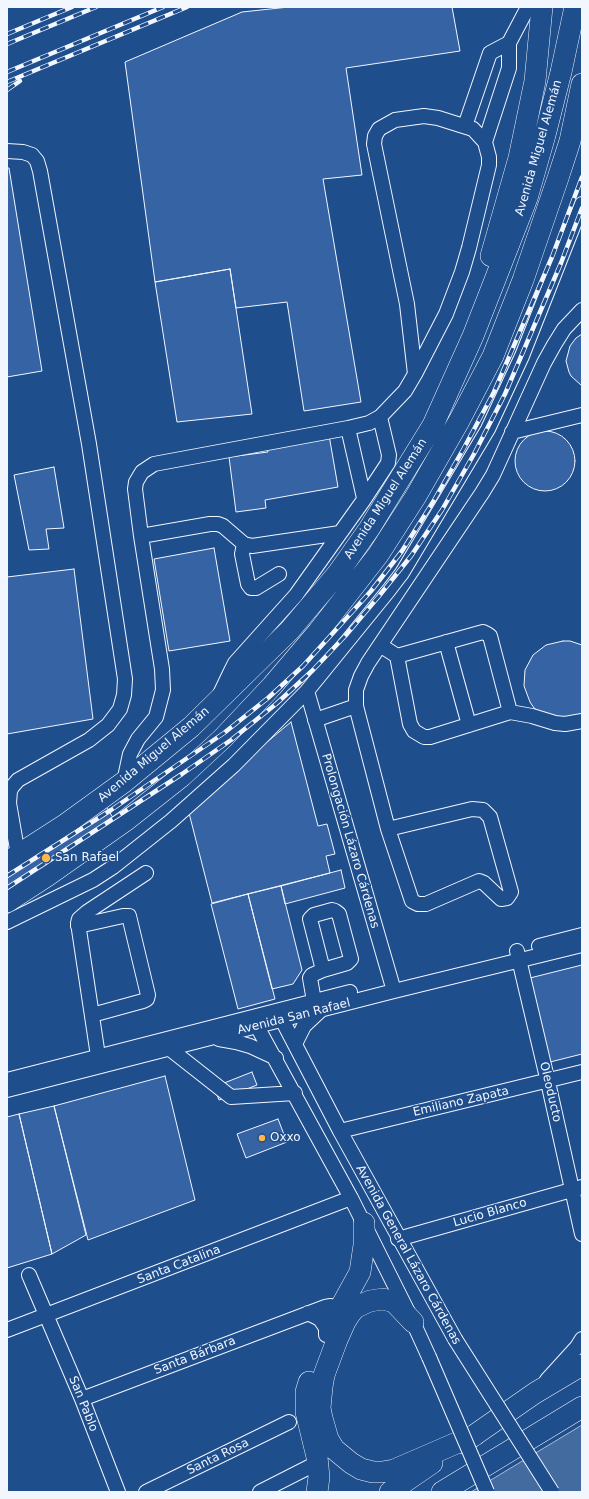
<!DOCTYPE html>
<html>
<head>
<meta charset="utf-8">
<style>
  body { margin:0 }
  #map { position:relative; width:589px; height:1499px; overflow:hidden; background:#1f4e8c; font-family:"DejaVu Sans",sans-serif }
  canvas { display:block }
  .frame { position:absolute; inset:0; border:8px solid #f2f6ff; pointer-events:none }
</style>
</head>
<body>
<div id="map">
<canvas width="589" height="1499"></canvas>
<div class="frame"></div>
</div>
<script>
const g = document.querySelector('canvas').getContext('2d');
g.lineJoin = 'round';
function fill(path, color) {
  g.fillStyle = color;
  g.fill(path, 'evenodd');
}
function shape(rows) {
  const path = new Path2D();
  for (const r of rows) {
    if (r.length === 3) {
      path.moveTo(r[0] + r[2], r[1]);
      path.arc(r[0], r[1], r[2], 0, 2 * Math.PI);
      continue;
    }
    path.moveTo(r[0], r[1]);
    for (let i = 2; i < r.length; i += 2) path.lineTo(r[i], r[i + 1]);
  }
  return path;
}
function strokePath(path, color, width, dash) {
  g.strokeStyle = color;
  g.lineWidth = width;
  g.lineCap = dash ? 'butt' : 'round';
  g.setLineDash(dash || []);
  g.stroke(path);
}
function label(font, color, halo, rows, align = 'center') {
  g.font = font + ' "DejaVu Sans",sans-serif';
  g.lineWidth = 3;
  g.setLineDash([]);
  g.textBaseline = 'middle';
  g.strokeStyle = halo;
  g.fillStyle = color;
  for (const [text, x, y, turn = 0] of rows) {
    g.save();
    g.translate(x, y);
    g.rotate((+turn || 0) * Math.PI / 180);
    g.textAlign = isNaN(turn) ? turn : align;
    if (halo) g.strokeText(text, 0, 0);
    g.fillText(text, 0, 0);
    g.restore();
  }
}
const water = shape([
  [582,1425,582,1492,471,1492,582,1425]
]);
const building = shape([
  [289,7,452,7,460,51,346,68,362,175,323,179,361,402,304,411,287,302,236,308,230,269,155,282,125,62,242,12,289,7],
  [7,168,9,168,42,371,7,377,7,168],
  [230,269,252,414,177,422,155,282,230,269],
  [582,334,582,386,571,376,569,372,566,361,570,346,576,338,582,334],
  [545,461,30],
  [329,435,338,487,265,500,266,508,236,512,229,457,268,452,266,445,329,435],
  [54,467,64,528,46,529,49,549,29,550,14,475,54,467],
  [214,548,230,641,169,651,154,559,214,548],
  [74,569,93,719,7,734,7,577,74,569],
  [563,641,570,641,582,645,582,716,576,719,543,715,534,708,530,702,524,686,525,670,533,655,546,645,563,641],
  [291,722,318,826,327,824,335,854,326,856,330,873,212,903,189,813,255,752,291,722],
  [100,797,122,832,7,905,7,856,100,797],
  [341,870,345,888,285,904,281,886,341,870],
  [281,886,302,970,293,984,272,989,248,894,281,886],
  [248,894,275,999,238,1009,211,904,248,894],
  [582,965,582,1054,550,1062,530,978,582,965],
  [252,1072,257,1085,219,1100,214,1087,252,1072],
  [165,1076,195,1200,88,1240,54,1106,165,1076],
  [54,1106,86,1235,52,1254,19,1114,54,1106],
  [19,1114,52,1254,7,1268,7,1117,19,1114],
  [278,1119,287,1142,246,1158,237,1134,278,1119]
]);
const minor = shape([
  [465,126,490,53,509,43],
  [485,142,509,68,509,43,528,7],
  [7,151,23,152,32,155,37,161,40,171,89,444,125,679,124,695,120,709,108,725,89,740,18,780,12,787,10,791,9,803,18,855],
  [348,428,364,498],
  [512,432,582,415],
  [141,536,210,524,218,524,223,526,244,544,252,546,340,533],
  [244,544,242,554,248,584,251,588,256,588,279,574],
  [446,642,469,725],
  [380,645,397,656,410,724,414,731,424,737,430,737,510,712,532,716,555,723,565,724,582,721],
  [397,656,483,632,487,634,490,636,510,712],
  [307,691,394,991],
  [220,694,230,673,235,663,296,595,363,501,388,463,389,455,380,417],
  [315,720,356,706],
  [124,782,130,754,138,739,156,717,163,690,162,669,141,536,135,489,136,482,142,472,154,464,348,428,369,423,380,417,405,391,415,374,407,304,374,144,375,136,379,129,395,120,424,116,438,118,473,129,485,142,489,157,489,165,469,248,462,272,446,314,415,374],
  [388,829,472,809,483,810,490,817,511,892,507,898,501,899,484,883,479,881,426,904,418,904,412,901,388,829,356,706,356,690,361,676,368,663,482,493,493,475,544,363,554,345,564,329,582,310],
  [7,922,93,880,113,867,171,821,234,765,307,691,389,590,402,573,488,429,522,356,582,204],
  [78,926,123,916,129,916,148,995,147,999,143,1001,92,1015],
  [539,946,582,935],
  [517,951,548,1082,582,1234],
  [314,1001,310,978,312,975,323,970,310,919,314,915,332,910,335,911,339,914,351,959,347,963,323,970],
  [278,1012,340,1131,455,1339],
  [253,1019,351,1198,413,1322,429,1357],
  [219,1039,236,1042,250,1046,276,1058],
  [295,1044,304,1026,320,1011],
  [170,1049,231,1097,295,1093],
  [98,1056,78,923,79,919,87,912,146,873],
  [7,1080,350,992],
  [7,1090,394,991,582,945],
  [340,1131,582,1072],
  [398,1239,582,1187],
  [29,1275,82,1399,118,1492],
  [308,1313,320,1319,326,1328,326,1335],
  [7,1330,351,1198],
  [547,1380,577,1347,582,1339],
  [82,1399,325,1307,331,1306,340,1308,344,1315],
  [146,1492,289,1422],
  [260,1492,317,1463]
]);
const highway = shape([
  [491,256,519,158,535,81,542,7],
  [7,862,66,824,124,782,191,727,290,630,338,573,369,529,433,425,473,336,527,198,545,135,561,72,575,7],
  [7,902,47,876,125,821,182,776,223,738,272,686,318,632,378,555,416,496,459,421,493,356,523,280,558,178,570,141,582,84],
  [413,1322,394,1302,383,1299,370,1301,363,1304,355,1308,350,1314,345,1322,337,1340,324,1375,322,1387,320,1408,322,1418,328,1439,334,1449,351,1463,361,1469,373,1472,382,1472,394,1470,475,1435],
  [332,1323,360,1272,364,1245,364,1223],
  [309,1382,306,1392,306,1412,317,1457,319,1477,317,1492],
  [463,1443,535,1393,582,1365],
  [390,1492,432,1463],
  [442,1492,582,1407]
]);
const rail = shape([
  [7,34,72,7],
  [7,44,96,7],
  [7,72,163,7],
  [7,82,187,7],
  [7,90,20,81],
  [7,876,111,810,224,733,268,698,303,666,371,591,402,551,433,502,464,448,494,392,552,257,582,177],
  [7,888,182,774,231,740,276,704,313,670,346,635,379,596,411,556,442,510,474,454,505,394,561,263,582,208]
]);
const minorBridge = shape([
  [455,1339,552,1492],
  [429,1357,487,1492]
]);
const markers = [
  [46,858,5,"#ffb74d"],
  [262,1138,4,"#ffb74d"]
];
const streetNames = [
  ["Avenida Miguel Alemán",539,148,-74],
  ["Avenida Miguel Alemán",386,499,-57],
  ["Avenida Miguel Alemán",154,755,-40],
  ["Prolongación Lázaro Cárdenas",350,841,74],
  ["Avenida San Rafael",294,1017,-14],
  ["Oleoducto",550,1092,77],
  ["Emiliano Zapata",461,1102,-13],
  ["Lucio Blanco",490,1213,-16],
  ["Avenida General Lázaro Cárdenas",408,1255,61],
  ["Santa Catalina",179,1265,-21],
  ["Santa Bárbara",195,1356,-21],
  ["San Pablo",83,1404,68],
  ["Santa Rosa",218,1457,-26]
];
const poiNames = [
  ["San Rafael",55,858],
  ["Oxxo",270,1138]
];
fill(water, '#446ba0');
strokePath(water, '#a8bbd7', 1);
fill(building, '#3563a3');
strokePath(building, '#f2f6ff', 1);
strokePath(minor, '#f2f6ff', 16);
strokePath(highway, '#f2f6ff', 22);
strokePath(minor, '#1f4e8c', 14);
strokePath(highway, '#1f4e8c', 21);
strokePath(rail, '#f2f6ff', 4.5);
strokePath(rail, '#1f4e8c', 3, [9]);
strokePath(minorBridge, '#f2f6ff', 16, []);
strokePath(minorBridge, '#1f4e8c', 14);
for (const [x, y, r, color] of markers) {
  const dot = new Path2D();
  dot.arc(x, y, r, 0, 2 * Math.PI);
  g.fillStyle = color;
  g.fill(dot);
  strokePath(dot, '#1f4e8c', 1.5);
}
label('12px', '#f2f6ff', '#1f4e8c', streetNames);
label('12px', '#f2f6ff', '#1f4e8c', poiNames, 'left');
</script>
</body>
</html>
